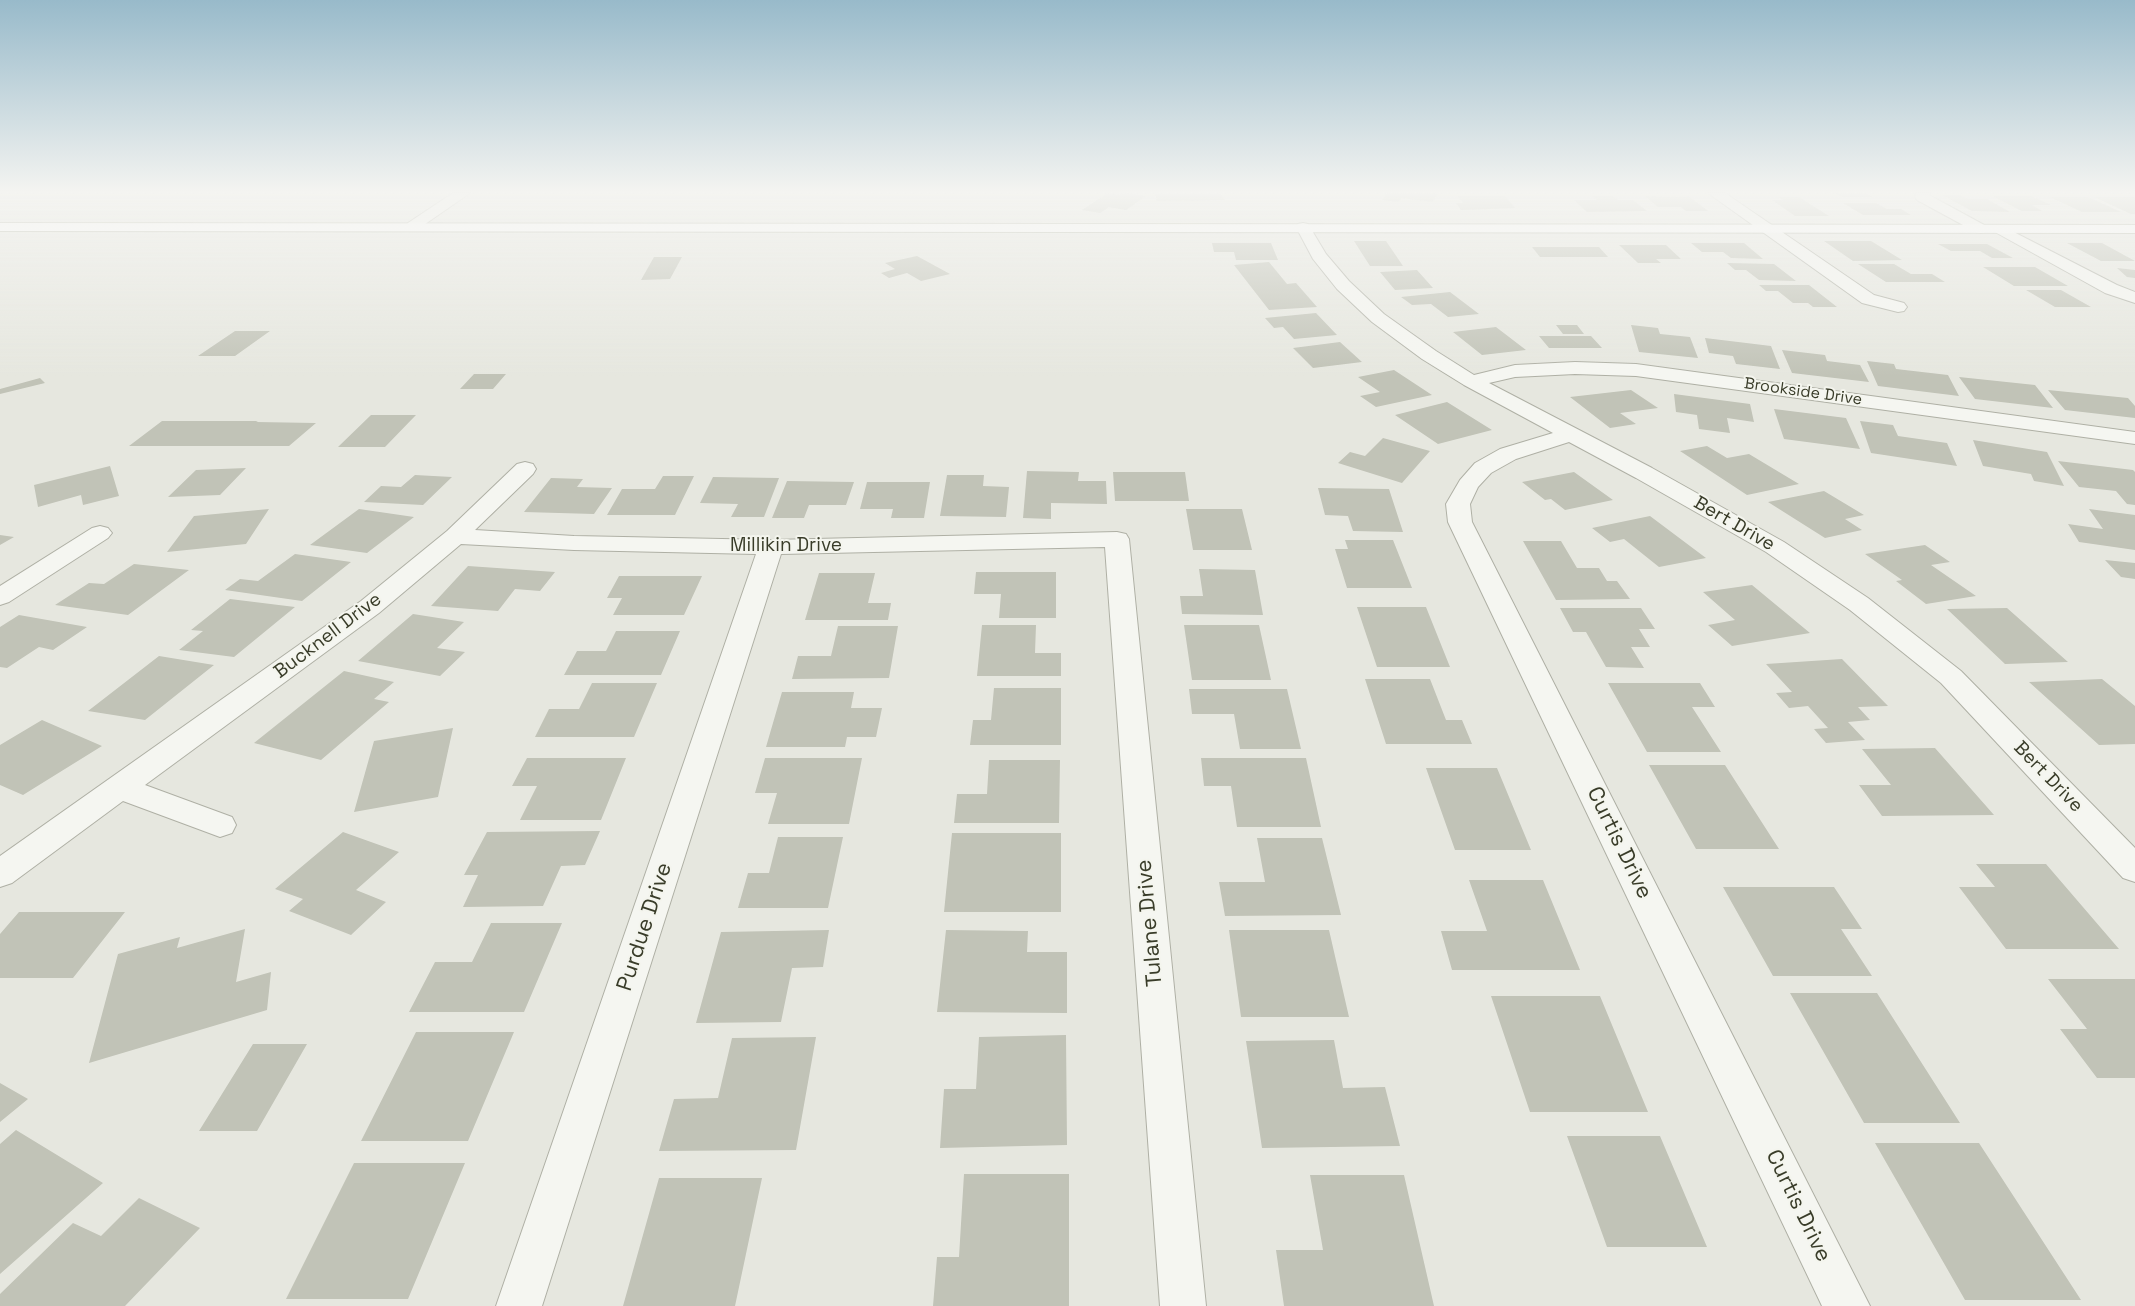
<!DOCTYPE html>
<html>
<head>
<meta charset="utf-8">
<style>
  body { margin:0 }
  canvas { display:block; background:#e6e7df }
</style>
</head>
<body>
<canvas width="2135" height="1306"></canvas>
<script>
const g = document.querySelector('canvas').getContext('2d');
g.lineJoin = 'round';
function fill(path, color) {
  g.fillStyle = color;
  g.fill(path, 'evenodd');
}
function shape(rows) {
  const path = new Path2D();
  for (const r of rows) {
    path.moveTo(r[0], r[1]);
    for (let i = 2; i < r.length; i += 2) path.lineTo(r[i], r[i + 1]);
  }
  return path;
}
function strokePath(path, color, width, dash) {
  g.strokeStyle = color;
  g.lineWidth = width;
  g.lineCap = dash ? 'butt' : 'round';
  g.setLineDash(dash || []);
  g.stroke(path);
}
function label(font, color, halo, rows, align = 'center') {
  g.font = font + ' "Space Grotesk",sans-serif';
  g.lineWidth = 4;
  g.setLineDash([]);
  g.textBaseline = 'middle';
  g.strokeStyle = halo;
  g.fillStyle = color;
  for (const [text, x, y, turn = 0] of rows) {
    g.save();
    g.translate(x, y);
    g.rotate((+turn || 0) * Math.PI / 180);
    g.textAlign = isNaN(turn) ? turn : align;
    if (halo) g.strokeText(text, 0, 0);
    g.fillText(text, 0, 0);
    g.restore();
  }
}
const building = shape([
  [1108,193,1118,195,1128,193,1146,196,1126,210,1109,207,1100,213,1082,210],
  [1387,193,1434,193,1438,194,1432,202,1402,198,1398,202,1382,200],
  [1835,193,1866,193,1873,197,1842,197],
  [1155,194,1221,194,1225,200,1157,201],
  [1942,195,1960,195,1968,199,1987,199,2010,212,1972,211],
  [1457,196,1505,196,1515,208,1461,210,1456,203,1463,203],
  [1592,196,1613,196,1618,200,1633,200,1647,211,1587,212,1574,200,1597,200],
  [1645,196,1690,197,1708,211,1686,211,1681,207,1658,207],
  [1992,196,2031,196,2051,205,2032,205,2042,211,2022,211],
  [1778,197,1799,197,1829,216,1795,216,1772,200,1783,200],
  [2050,197,2088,197,2121,212,2082,212],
  [2094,197,2135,197,2135,214,2131,214],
  [1843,203,1876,203,1887,209,1901,209,1911,215,1863,215],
  [1354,241,1386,241,1403,266,1370,266],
  [1824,241,1871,241,1902,260,1853,261],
  [1212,243,1271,243,1278,260,1236,260,1234,252,1214,252],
  [1691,243,1744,243,1763,259,1731,258,1723,252,1702,252],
  [2067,243,2102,243,2135,261,2101,261],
  [1938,244,1987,244,2013,258,1992,258,1980,251,1951,251],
  [1619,245,1666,245,1681,259,1656,259,1661,263,1638,263],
  [1532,247,1599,247,1608,257,1540,257],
  [917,256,950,274,921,281,907,273,889,278,881,273,895,269,885,263],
  [654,257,682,257,670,279,641,280],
  [1269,262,1287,284,1296,283,1317,307,1269,310,1234,265],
  [1727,263,1774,264,1796,281,1759,280,1746,270,1735,270],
  [1858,264,1894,264,1911,274,1932,274,1945,282,1886,282],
  [1983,267,2035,267,2068,286,2014,286],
  [2117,268,2135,270,2135,278,2127,277],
  [1417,270,1433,288,1395,290,1380,272],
  [1759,285,1809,285,1837,307,1813,307,1808,303,1793,303,1778,291,1766,291],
  [2026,290,2061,290,2091,307,2055,307],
  [1450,292,1479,314,1448,317,1431,304,1412,305,1401,297],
  [1316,313,1337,335,1294,339,1283,327,1274,328,1265,318],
  [1556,325,1577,325,1584,334,1563,334],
  [1631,325,1658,328,1660,334,1690,337,1698,358,1639,352],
  [1496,327,1526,350,1482,355,1453,332],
  [235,331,270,331,235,356,198,356],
  [1539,336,1591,336,1602,348,1549,348],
  [1705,338,1771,346,1780,369,1736,364,1733,356,1709,353],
  [1340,342,1362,362,1313,368,1293,348],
  [1782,350,1825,355,1827,361,1860,365,1869,382,1792,373],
  [1867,361,1894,364,1896,369,1948,375,1959,396,1878,386],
  [1394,370,1432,395,1376,407,1360,396,1380,392,1358,377],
  [474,374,506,374,493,389,460,389],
  [1959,377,2035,385,2053,408,1975,399],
  [40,378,45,383,0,394,0,389],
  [1631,390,1658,408,1620,413,1636,424,1610,428,1570,397],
  [2048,390,2128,398,2135,406,2135,418,2065,410],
  [1674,394,1750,404,1754,422,1727,418,1730,433,1699,429,1697,415,1676,412],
  [1447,402,1492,430,1438,444,1395,415],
  [1774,409,1846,418,1860,449,1784,439],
  [371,415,416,415,385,447,338,447],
  [162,421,258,421,256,422,316,423,289,446,129,446],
  [1860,421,1893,425,1898,436,1947,443,1957,466,1871,453],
  [1383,438,1430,451,1402,483,1338,463,1350,452,1365,456],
  [1973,440,2047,452,2064,486,2034,481,2031,474,1983,466],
  [1707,446,1727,458,1749,454,1799,484,1747,495,1680,451],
  [2058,461,2133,470,2135,472,2135,505,2127,504,2116,491,2079,487],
  [110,466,119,496,83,505,81,495,38,507,34,485],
  [246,468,220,495,168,497,196,470],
  [1027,471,1079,472,1078,481,1106,481,1107,504,1051,503,1051,519,1023,518],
  [1113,472,1185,472,1189,501,1115,501],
  [1574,472,1613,500,1565,510,1551,499,1545,500,1522,482],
  [415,475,452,477,423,505,364,502,381,486,401,487],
  [947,475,984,475,983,486,1009,487,1006,517,940,516],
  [663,476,694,476,675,515,607,515,622,489,655,489],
  [713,477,779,478,764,517,731,517,738,504,700,503],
  [551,478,583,479,577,487,612,488,594,514,524,512],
  [787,481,854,482,846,505,809,505,804,518,772,518],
  [867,482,930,482,924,518,891,518,893,509,860,509],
  [1318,488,1389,489,1403,532,1353,531,1348,516,1325,515],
  [1824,491,1864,515,1845,519,1862,530,1825,538,1768,502],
  [269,509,246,544,167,552,194,516],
  [359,509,414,517,367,553,310,545],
  [1186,509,1242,509,1252,550,1193,550],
  [2089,509,2135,515,2135,550,2079,542,2068,524,2103,529],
  [1650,516,1706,558,1659,567,1624,539,1610,542,1592,528],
  [0,535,14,537,0,545],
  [1345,540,1393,540,1412,588,1347,588,1335,549,1348,549],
  [1523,541,1561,541,1577,568,1599,568,1607,581,1617,581,1630,599,1556,600],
  [1925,545,1950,562,1931,565,1976,596,1926,604,1896,581,1902,580,1865,554],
  [295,554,351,562,302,601,225,590,240,579,258,581],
  [2105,560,2135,563,2135,579,2121,577],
  [134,564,189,570,128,615,55,605,89,583,104,584],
  [468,566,555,572,540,591,515,589,498,611,431,606],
  [1199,569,1255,570,1263,615,1182,614,1180,596,1203,596],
  [976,572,1056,572,1056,618,999,618,1001,594,974,594],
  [819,573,875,573,868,603,891,603,888,620,805,620],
  [619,576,702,576,684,615,613,615,622,598,607,598],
  [1752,585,1810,633,1732,646,1708,625,1735,620,1703,592],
  [230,599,295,607,234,657,179,650,203,631,191,630],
  [1357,607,1426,607,1450,667,1377,667],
  [1560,608,1641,608,1655,629,1639,629,1650,647,1631,647,1644,668,1606,667,1586,632,1573,632],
  [2007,608,2068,662,2005,664,1947,609],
  [413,614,464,622,437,648,465,652,440,676,358,661],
  [19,615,87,627,53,650,39,647,7,668,0,667,0,627],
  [982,625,1036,625,1035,653,1061,653,1061,676,977,676],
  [1184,625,1259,625,1271,680,1192,680],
  [838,626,898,626,889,678,792,679,798,656,831,656],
  [616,631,680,631,661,675,564,675,577,651,606,651],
  [159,656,214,665,145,720,88,711],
  [1842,659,1888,706,1858,707,1870,720,1848,722,1865,740,1826,743,1814,729,1828,728,1808,706,1789,708,1776,693,1792,692,1766,664],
  [344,671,394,682,374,699,389,702,321,760,254,743],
  [1365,679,1430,679,1446,720,1462,720,1472,744,1386,744],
  [2102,679,2135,706,2135,744,2099,745,2029,682],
  [592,683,657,683,634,737,535,737,549,709,579,709],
  [1608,683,1700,683,1715,707,1692,707,1721,752,1647,752],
  [994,688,1061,688,1061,745,970,745,973,720,991,720],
  [1189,689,1287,689,1301,749,1240,749,1234,714,1192,714],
  [782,692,854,692,851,708,882,708,876,737,847,737,845,747,766,747],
  [42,720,102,746,23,795,0,785,0,745],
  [453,728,438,797,354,812,374,741],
  [1935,748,1994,815,1882,816,1859,785,1891,785,1862,749],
  [527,758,626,758,601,820,520,820,537,786,512,786],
  [765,758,862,758,849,824,768,824,777,793,755,793],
  [1201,758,1306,758,1321,827,1237,827,1231,786,1204,786],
  [989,760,1060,760,1059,823,954,823,957,794,987,794],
  [1649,765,1725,765,1779,849,1696,849],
  [1426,768,1497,768,1531,850,1455,850],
  [600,831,585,865,561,866,543,906,463,907,478,875,464,875,487,832],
  [343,832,399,852,356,890,386,902,351,935,289,911,303,899,275,889],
  [952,833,1061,833,1061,912,944,912],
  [778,837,843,837,828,908,738,908,748,873,769,873],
  [1257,838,1322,838,1341,915,1225,916,1219,882,1265,882],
  [1976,864,2046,864,2119,949,2006,949,1959,887,1995,887],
  [1469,880,1543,880,1580,970,1452,970,1441,931,1487,931],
  [1723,887,1834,887,1862,929,1841,929,1872,976,1773,976],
  [19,912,125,912,73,978,0,978,0,934],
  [491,923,562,923,524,1012,409,1012,435,962,472,962],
  [245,929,236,982,271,972,267,1010,89,1063,118,954,180,937,177,948],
  [829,930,823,967,792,968,781,1022,696,1023,721,932],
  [946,930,1028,931,1027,952,1067,952,1067,1013,937,1012],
  [1229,930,1329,930,1349,1017,1241,1017],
  [2048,979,2135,979,2135,1078,2097,1078,2060,1029,2087,1029],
  [1790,993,1877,993,1960,1123,1864,1123],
  [1491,996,1600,996,1648,1112,1530,1112],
  [416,1032,514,1032,468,1141,361,1141],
  [1066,1035,1067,1145,940,1148,944,1089,976,1089,979,1037],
  [816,1037,796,1150,659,1151,674,1099,718,1098,732,1038],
  [1334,1040,1343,1088,1385,1087,1400,1146,1262,1148,1246,1041],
  [253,1044,307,1044,257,1131,199,1131],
  [0,1083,28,1099,0,1122],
  [16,1130,103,1183,0,1274,0,1144],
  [1567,1136,1660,1136,1707,1247,1607,1247],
  [1875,1143,1979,1143,2081,1300,1965,1300],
  [354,1163,465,1163,408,1299,286,1299],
  [964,1174,1069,1174,1069,1306,933,1306,937,1257,959,1257],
  [1310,1175,1404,1175,1434,1306,1284,1306,1276,1250,1323,1250],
  [659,1178,762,1178,735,1306,623,1306],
  [139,1198,200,1228,125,1306,0,1306,0,1294,73,1223,101,1236]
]);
const minor = shape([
  [453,193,470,193,418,229,408,229,406,226,408,223,453,193],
  [1708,193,1725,193,1874,295,1904,303,1907,307,1904,311,1898,312,1862,303,1708,193],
  [1916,193,1930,193,1929,195,1986,226,1988,229,1986,232,1981,233,1976,232,1917,200,1915,197,1916,193],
  [1303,223,1308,224,1326,254,1349,281,1384,314,1436,351,1474,375,1515,365,1575,362,1636,364,2135,432,2135,444,1636,376,1575,374,1515,377,1489,383,1652,468,1784,542,1868,598,1961,671,2135,848,2135,882,2123,878,1941,683,1850,610,1766,552,1636,478,1569,442,1516,459,1491,473,1478,487,1470,504,1472,522,1870,1306,1822,1306,1448,522,1446,504,1460,480,1475,463,1500,449,1553,433,1464,385,1422,359,1372,322,1337,289,1313,259,1296,227,1298,224,1303,223],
  [2000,225,2117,285,2135,292,2135,303,2105,293,1995,232,1993,229,1995,226,2000,225],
  [525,462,533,464,536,469,533,474,475,530,574,536,771,540,1117,532,1126,534,1129,539,1206,1306,1160,1306,1105,547,781,554,542,1306,496,1306,756,554,574,550,461,544,379,613,145,785,232,817,236,825,232,833,220,837,123,801,12,883,0,887,0,856,361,601,447,531,517,464,525,462],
  [100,526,108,528,112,533,108,538,9,602,0,605,0,586,92,528,100,526]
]);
const major = shape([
  [0,223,2135,225,2135,233,0,231,0,223]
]);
const farStreetnames = [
  ["Brookside Drive",1803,392,8]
];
const streetNames = [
  ["Bert Drive",1734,524,30],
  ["Millikin Drive",786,546],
  ["Bucknell Drive",328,636,-37],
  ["Bert Drive",2048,777,46]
];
const nearStreetnames = [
  ["Curtis Drive",1619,843,64],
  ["Tulane Drive",1150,923,-95],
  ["Purdue Drive",645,927,-72],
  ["Curtis Drive",1798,1206,64]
];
fill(building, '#c1c3b7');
strokePath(minor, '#afb0a5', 2);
strokePath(major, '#afb19f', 2);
fill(minor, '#f5f6f1');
fill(major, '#fff');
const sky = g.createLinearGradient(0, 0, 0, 376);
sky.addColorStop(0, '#98baca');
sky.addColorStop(0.51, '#f4f4f1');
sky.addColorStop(1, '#f4f4f100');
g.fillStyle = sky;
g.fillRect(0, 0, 2135, 376);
label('16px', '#393c29', '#f4f5ee', farStreetnames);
label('19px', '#393c29', '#f4f5ee', streetNames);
label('22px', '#393c29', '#f4f5ee', nearStreetnames);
</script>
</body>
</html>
